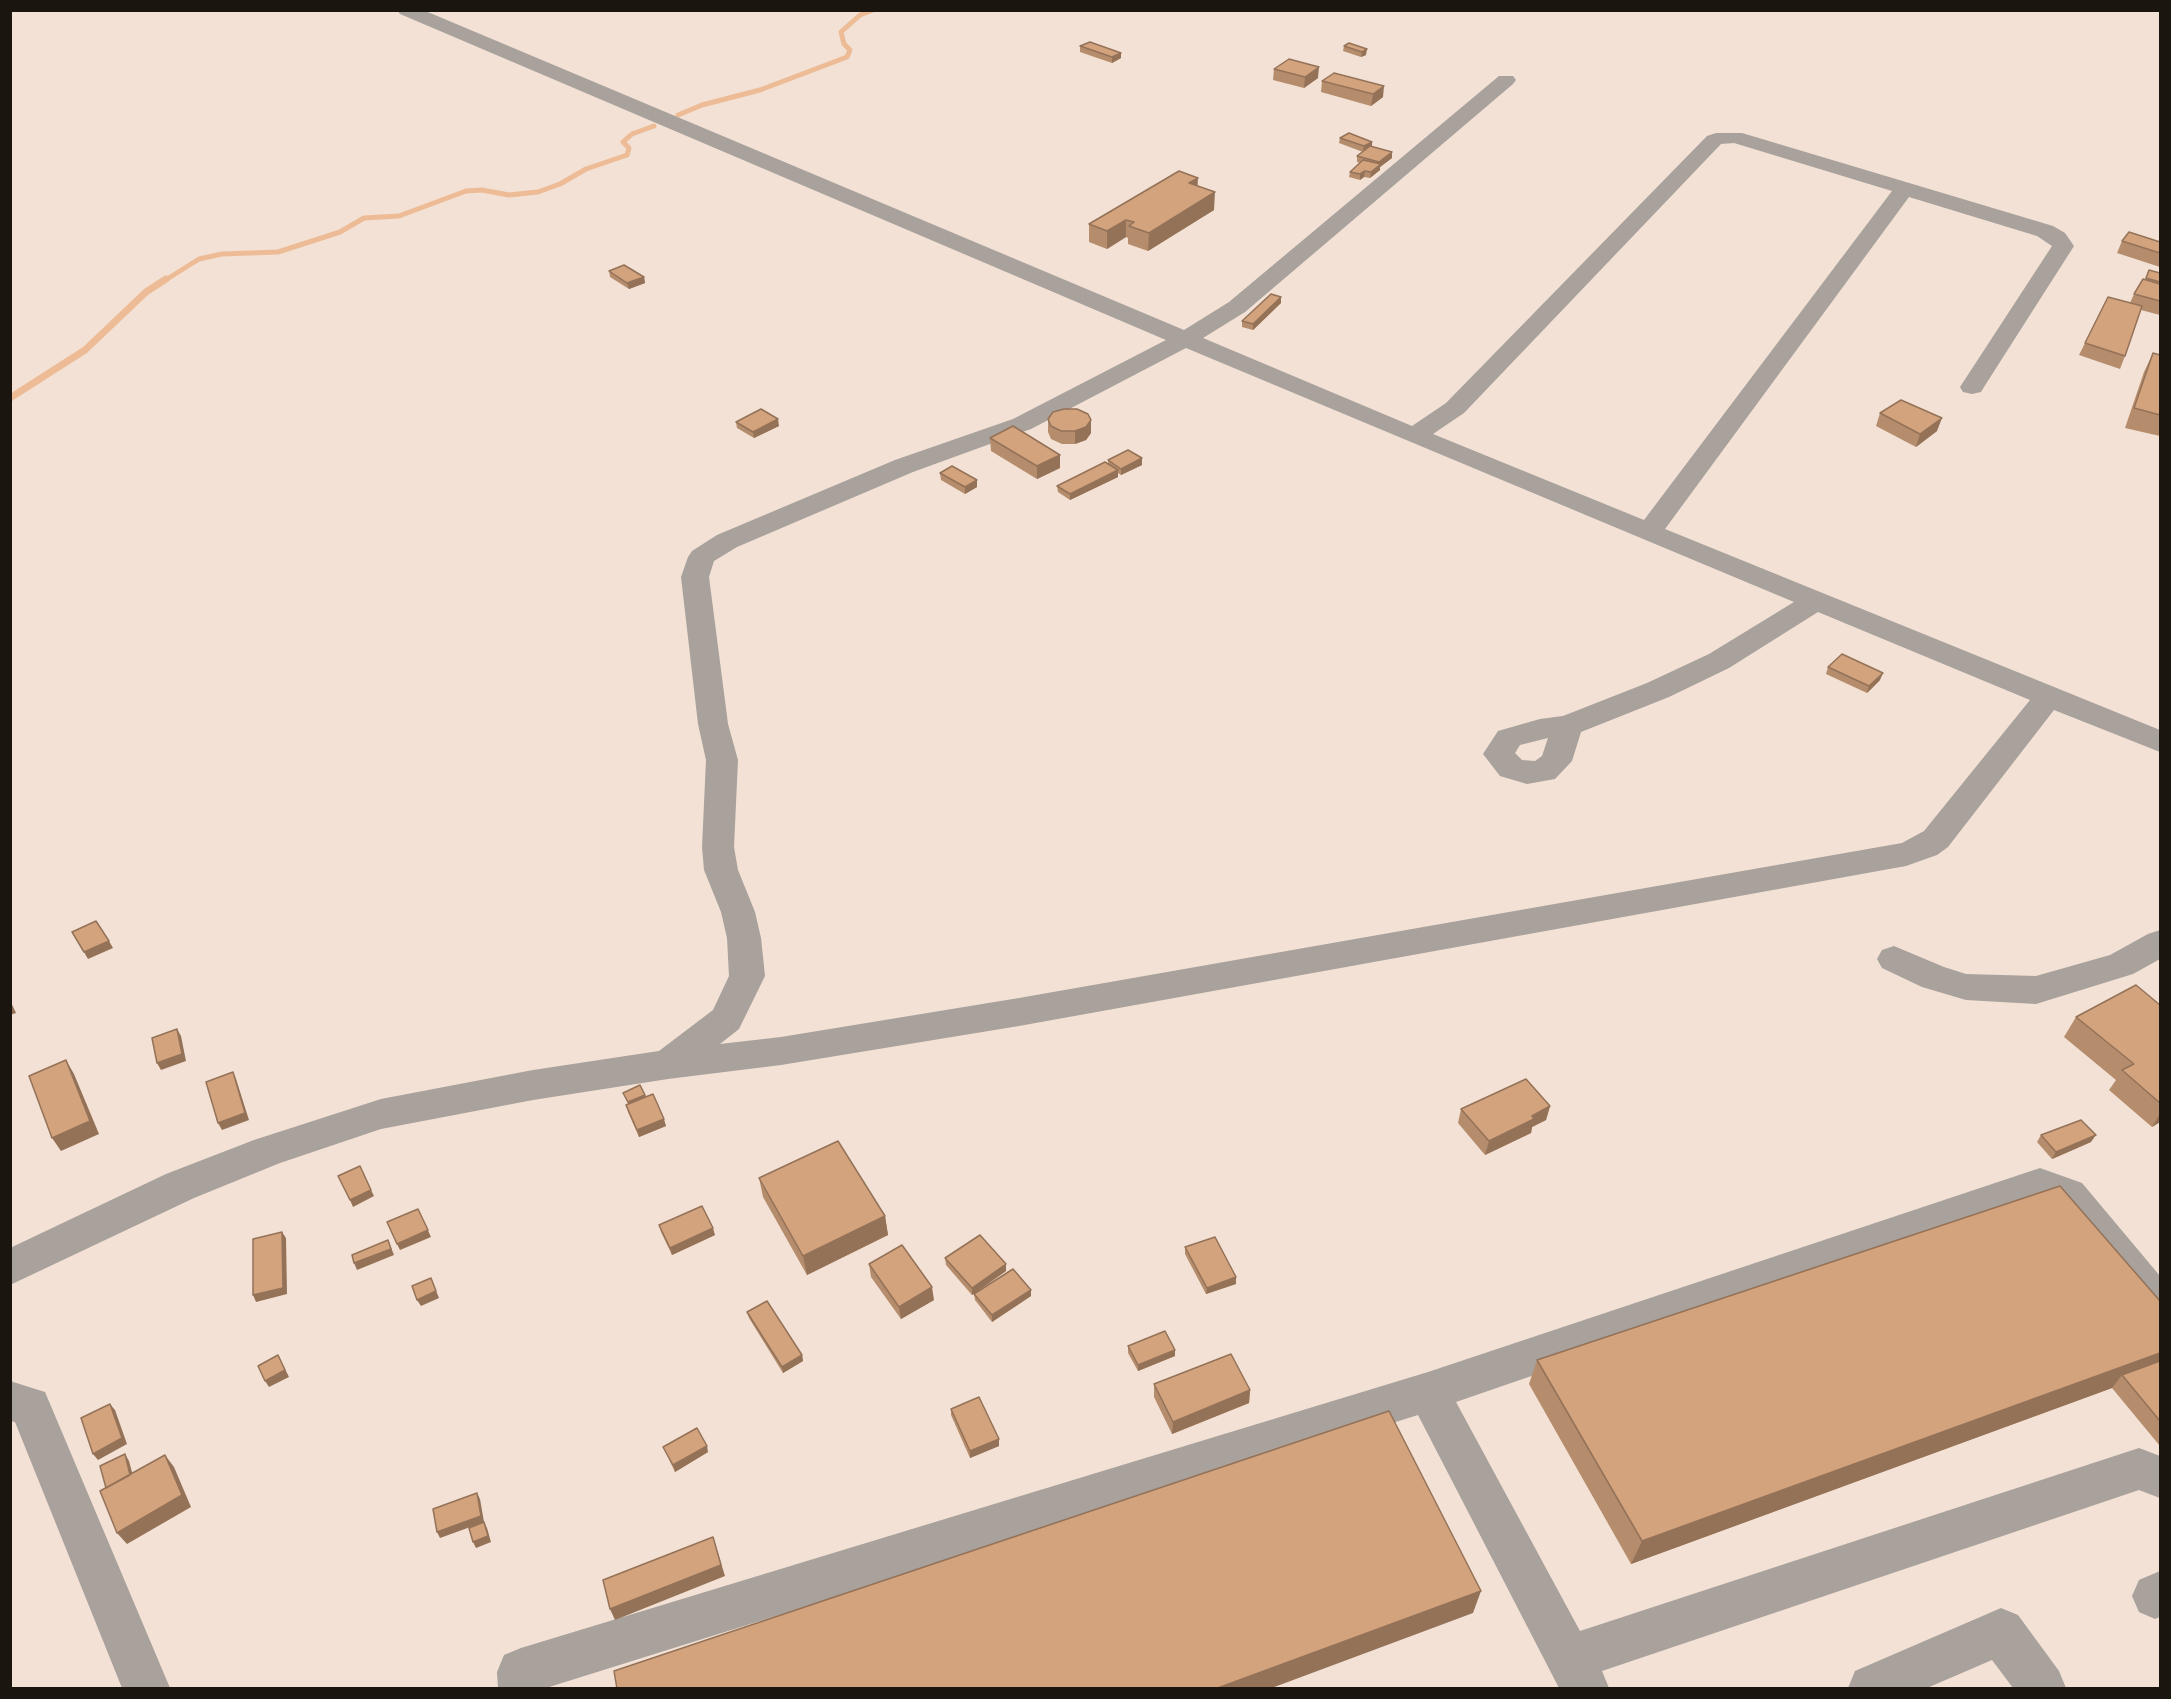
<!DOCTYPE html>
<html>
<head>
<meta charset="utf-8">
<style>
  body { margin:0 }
  #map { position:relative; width:2171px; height:1699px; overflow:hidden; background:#f2e1d4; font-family:Cabin,sans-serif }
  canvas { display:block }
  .frame { position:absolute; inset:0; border:12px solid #1b1510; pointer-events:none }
</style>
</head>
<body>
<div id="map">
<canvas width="2171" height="1699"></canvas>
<div class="frame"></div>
</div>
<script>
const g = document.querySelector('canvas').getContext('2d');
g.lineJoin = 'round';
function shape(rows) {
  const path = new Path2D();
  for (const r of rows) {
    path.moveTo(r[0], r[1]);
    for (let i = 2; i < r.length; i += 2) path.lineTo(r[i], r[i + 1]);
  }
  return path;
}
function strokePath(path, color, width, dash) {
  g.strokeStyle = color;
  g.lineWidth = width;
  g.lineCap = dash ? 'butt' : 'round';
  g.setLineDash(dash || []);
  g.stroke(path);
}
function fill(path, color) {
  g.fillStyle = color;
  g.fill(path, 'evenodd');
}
const streamFar1 = shape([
  [678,115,702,105,760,90,847,57,850,50,844,44,841,32,860,15,873,10],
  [164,281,199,259,222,254,278,252,340,232,364,218,399,216,466,191,482,190,509,195,538,192,560,184,586,169,627,155,629,148,623,142,632,134,654,126]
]);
const stream = shape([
  [10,398,85,350,146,292,166,279]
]);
const minor = shape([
  [397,10,423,10,1184,330,1229,302,1499,76,1513,76,1516,80,1513,84,1245,312,1203,338,1412,426,1446,403,1707,136,1716,133,1742,133,2053,226,2065,233,2074,246,1984,387,1981,392,1972,394,1963,392,1960,387,2052,246,2037,236,1909,197,1665,529,2160,730,2160,752,2054,710,1948,847,1937,855,1906,866,1019,1026,781,1065,668,1079,533,1100,381,1129,280,1163,194,1198,10,1285,10,1248,166,1174,254,1140,381,1099,533,1070,659,1051,713,1010,729,976,727,938,721,912,704,870,702,847,706,760,698,724,681,577,688,557,692,551,717,535,895,460,1013,419,1166,340,400,14,397,10],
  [1734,143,1892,191,1644,520,1433,434,1464,413,1721,144,1734,143],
  [1186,348,1794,602,1709,654,1647,683,1563,716,1540,719,1498,731,1483,754,1500,776,1527,784,1555,779,1572,761,1581,732,1669,697,1729,668,1818,612,2030,700,1924,831,1902,843,1019,998,781,1037,720,1044,739,1029,765,976,761,938,755,912,738,870,734,847,738,760,728,724,709,577,714,561,737,547,913,472,1031,429,1186,348],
  [1548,738,1542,756,1535,761,1522,760,1515,753,1520,745,1548,738],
  [2160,930,2160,959,2133,974,2036,1004,1966,1000,1922,987,1882,968,1877,959,1882,950,1894,946,1944,967,1966,974,2036,976,2110,955,2148,934,2160,930],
  [2040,1168,2082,1183,2160,1276,2160,1323,2145,1318,2054,1207,2039,1201,1456,1402,1580,1631,2139,1448,2160,1456,2160,1498,2139,1490,1602,1671,1609,1688,1559,1688,1418,1415,546,1688,498,1688,497,1672,504,1655,521,1648,1428,1372,2040,1168],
  [10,1381,45,1392,170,1688,122,1688,15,1422,10,1421,10,1381],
  [2160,1571,2160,1617,2155,1619,2139,1612,2132,1596,2139,1580,2160,1571],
  [2001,1608,2018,1615,2059,1671,2066,1688,2013,1688,1992,1660,1927,1688,1848,1688,1855,1671,2001,1608]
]);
const wall = shape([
  [1349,43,1366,55,1361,57,1343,51,1344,46],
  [1080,46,1121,58,1112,63,1080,52],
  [1274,69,1318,78,1304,88,1273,80],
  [1322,81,1383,97,1371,106,1321,92],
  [1340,138,1372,146,1392,158,1380,167,1380,170,1370,178,1364,177,1360,180,1349,177,1350,172,1360,163,1357,162,1357,156,1363,152,1339,143],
  [1198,186,1214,210,1148,251,1128,244,1128,238,1126,237,1107,249,1089,242,1089,224],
  [2122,241,2160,242,2160,267,2117,253],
  [2149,270,2160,273,2160,315,2141,310,2125,356,2120,369,2079,355,2085,343,2130,303,2134,294,2145,280],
  [609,271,644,277,645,283,629,289,610,277],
  [1281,297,1281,303,1253,330,1242,327,1242,321],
  [2153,353,2160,355,2160,436,2125,428,2144,372],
  [1880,413,1937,431,1916,447,1876,426],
  [1048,419,1091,420,1091,433,1086,440,1075,444,1062,444,1051,439,1048,432],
  [736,422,779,426,754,438,737,428],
  [990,438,1060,468,1037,479,991,451],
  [1142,458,1142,465,1121,475,1118,473,1118,477,1070,500,1058,492,1057,486,1108,464,1108,460],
  [940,473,977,480,977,487,965,494,941,480],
  [1828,667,1880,680,1867,693,1826,674],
  [2160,1005,2160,1122,2152,1127,2109,1090,2116,1080,2064,1037,2076,1017],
  [623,1093,645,1095,666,1126,639,1137,628,1112,626,1105,628,1104],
  [1550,1106,1546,1120,1532,1127,1531,1133,1485,1155,1458,1123,1461,1109],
  [2041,1135,2091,1142,2052,1159,2037,1142],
  [759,1178,885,1216,888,1235,807,1275,763,1197],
  [659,1225,715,1235,672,1255,661,1232],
  [1185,1247,1236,1284,1206,1294,1185,1254],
  [945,1258,1006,1271,972,1295,946,1265],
  [869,1264,934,1300,901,1319,871,1277],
  [1031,1290,1031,1296,992,1322,975,1300,974,1294],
  [2160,1301,2160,1446,2112,1388,1631,1564,1529,1384,1537,1360],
  [747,1312,802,1355,803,1361,783,1373,749,1318],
  [1128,1346,1175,1350,1175,1356,1138,1371,1128,1353],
  [1154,1384,1250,1390,1249,1403,1172,1434,1154,1397],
  [951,1409,999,1439,999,1446,970,1458,951,1415],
  [663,1447,708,1452,675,1472]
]);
const shadedWall = shape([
  [1367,49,1366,55,1361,57,1362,52],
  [1121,53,1121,58,1112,63,1112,57],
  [1319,67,1318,78,1304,88,1305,77],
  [1384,86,1383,97,1371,106,1373,94],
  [1372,142,1372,147,1363,152,1364,146],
  [1392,152,1392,158,1380,167,1380,170,1370,178,1371,172,1379,166,1379,162],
  [1365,171,1364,177,1360,180,1360,174],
  [1198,178,1197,195,1189,183],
  [1215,192,1214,210,1148,251,1149,233],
  [1126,220,1126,237,1107,249,1107,231],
  [644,277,645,283,629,289,627,283],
  [1281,297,1281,303,1253,330,1253,324],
  [1942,418,1937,431,1916,447,1920,434],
  [778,419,779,426,754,438,753,432],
  [1091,420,1091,433,1086,440,1075,444,1075,431],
  [1060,455,1060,468,1037,479,1037,466],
  [1142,458,1142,465,1121,475,1121,469],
  [1118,470,1118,477,1070,500,1070,494],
  [977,480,977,487,965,494,965,487],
  [1883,673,1880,680,1867,693,1869,686],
  [109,941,113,948,88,959,84,952],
  [10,1000,16,1013,10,1015],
  [177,1029,181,1036,186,1061,161,1070,157,1063],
  [66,1060,74,1074,99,1134,61,1151,52,1138],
  [233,1072,236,1079,249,1120,222,1130,218,1123],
  [645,1095,647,1102,630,1109,628,1102],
  [1550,1106,1546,1120,1532,1127,1531,1133,1485,1155,1489,1141,1532,1116],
  [2160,1114,2160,1122,2152,1127],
  [664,1119,666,1126,639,1137,637,1130],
  [2096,1135,2091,1142,2052,1159,2056,1152],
  [371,1190,374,1196,353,1207,350,1200],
  [418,1209,431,1237,400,1250,397,1244],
  [885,1216,888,1235,807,1275,803,1256],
  [713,1228,715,1235,672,1255,670,1248],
  [282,1232,286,1238,287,1294,256,1302,253,1295],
  [388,1240,394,1255,357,1270,354,1263],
  [1006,1264,1006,1271,972,1295,972,1288],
  [1236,1277,1236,1284,1206,1294,1207,1288],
  [431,1278,439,1298,421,1306,417,1300],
  [932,1287,934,1300,901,1319,899,1307],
  [1031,1290,1031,1296,992,1322,992,1315],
  [1175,1350,1175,1356,1138,1371,1138,1365],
  [2160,1353,2160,1370,2122,1375,2112,1388,1631,1564,1642,1541],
  [278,1355,289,1377,269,1387,265,1381],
  [802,1355,803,1361,783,1373,782,1367],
  [1250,1390,1249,1403,1172,1434,1173,1422],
  [110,1404,115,1410,127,1444,98,1460,93,1454],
  [999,1439,999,1446,970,1458,970,1451],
  [707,1446,708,1452,675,1472,673,1465],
  [125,1454,129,1461,135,1483,111,1495],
  [165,1455,174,1467,191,1507,127,1544,117,1533],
  [477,1493,480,1499,484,1522,440,1538,437,1532],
  [484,1522,487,1528,491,1542,476,1548,473,1542],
  [713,1537,725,1576,615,1620,610,1609],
  [1481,1591,1473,1613,1269,1689,1215,1689]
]);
const building = shape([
  [1090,42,1121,53,1112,57,1080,46,1090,42],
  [1349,43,1367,49,1362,52,1344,46,1349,43],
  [1289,59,1319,67,1305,77,1274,69,1289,59],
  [1334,73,1384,86,1373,94,1322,81,1334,73],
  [1349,133,1372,142,1364,146,1340,138,1349,133],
  [1370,146,1392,152,1379,162,1357,156,1370,146],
  [1363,160,1381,164,1371,172,1365,171,1360,174,1350,172,1363,160],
  [1179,171,1198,178,1189,183,1215,192,1149,233,1129,226,1134,222,1126,220,1107,231,1089,224,1179,171],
  [2129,232,2160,242,2160,253,2122,241,2129,232],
  [624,265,644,277,627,283,609,271,624,265],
  [2149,270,2160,273,2160,282,2146,278,2149,270],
  [2143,279,2160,284,2160,301,2134,294,2143,279],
  [1271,294,1281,297,1253,324,1242,321,1271,294],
  [2108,297,2142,306,2125,356,2085,343,2108,297],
  [2153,353,2160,355,2160,415,2134,408,2153,353],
  [1901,400,1942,418,1920,434,1880,413,1901,400],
  [761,409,778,419,753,432,736,422,761,409],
  [1064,409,1077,409,1088,414,1091,420,1086,427,1075,431,1061,431,1051,426,1048,419,1053,412,1064,409],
  [1013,426,1060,455,1037,466,990,438,1013,426],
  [1128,450,1142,458,1121,469,1108,460,1128,450],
  [1105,462,1118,470,1070,494,1057,486,1105,462],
  [952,466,977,480,965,487,940,473,952,466],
  [1842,654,1883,673,1869,686,1828,667,1842,654],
  [96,921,109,941,84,952,72,932,96,921],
  [2136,985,2160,1005,2160,1103,2122,1070,2134,1064,2076,1017,2136,985],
  [177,1029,182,1054,157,1063,152,1038,177,1029],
  [66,1060,90,1121,52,1138,29,1076,66,1060],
  [233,1072,245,1113,218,1123,206,1082,233,1072],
  [1526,1079,1550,1106,1532,1116,1534,1119,1489,1141,1461,1109,1526,1079],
  [640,1085,645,1095,628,1102,623,1093,640,1085],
  [653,1094,664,1119,637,1130,626,1105,653,1094],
  [2081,1120,2096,1135,2056,1152,2041,1135,2081,1120],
  [838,1141,885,1216,803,1256,759,1178,838,1141],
  [360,1166,371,1190,350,1200,338,1176,360,1166],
  [2060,1186,2160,1301,2160,1353,1642,1541,1537,1360,2060,1186],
  [702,1206,713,1228,670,1248,659,1225,702,1206],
  [418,1209,428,1230,397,1244,387,1222,418,1209],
  [282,1232,283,1288,253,1295,253,1239,282,1232],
  [980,1235,1006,1264,972,1288,945,1258,980,1235],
  [1215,1237,1236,1277,1207,1288,1185,1247,1215,1237],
  [388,1240,391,1249,354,1263,352,1255,388,1240],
  [902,1245,932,1287,899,1307,869,1264,902,1245],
  [1013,1269,1031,1290,992,1315,974,1294,1013,1269],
  [431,1278,436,1291,417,1300,412,1286,431,1278],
  [767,1301,802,1355,782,1367,747,1312,767,1301],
  [1165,1331,1175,1350,1138,1365,1128,1346,1165,1331],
  [1231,1354,1250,1390,1173,1422,1154,1384,1231,1354],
  [278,1355,285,1370,265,1381,258,1366,278,1355],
  [2160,1361,2160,1421,2122,1375,2160,1361],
  [979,1397,999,1439,970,1451,951,1409,979,1397],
  [110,1404,122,1438,93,1454,81,1418,110,1404],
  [1389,1411,1481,1591,1215,1689,617,1689,614,1671,1389,1411],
  [697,1428,707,1446,673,1465,663,1447,697,1428],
  [125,1454,130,1475,106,1488,100,1466,125,1454],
  [165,1455,182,1495,117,1533,100,1491,165,1455],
  [477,1493,481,1516,437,1532,433,1509,477,1493],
  [484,1522,488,1536,473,1542,469,1528,484,1522],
  [713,1537,721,1565,610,1609,603,1580,713,1537]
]);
strokePath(streamFar1, '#edbc96', 5);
strokePath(stream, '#edbc96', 7);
fill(minor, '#a8a19c');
fill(wall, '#b58c6c');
fill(shadedWall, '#947258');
fill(building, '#d3a37e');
strokePath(building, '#947258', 1.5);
</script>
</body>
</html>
